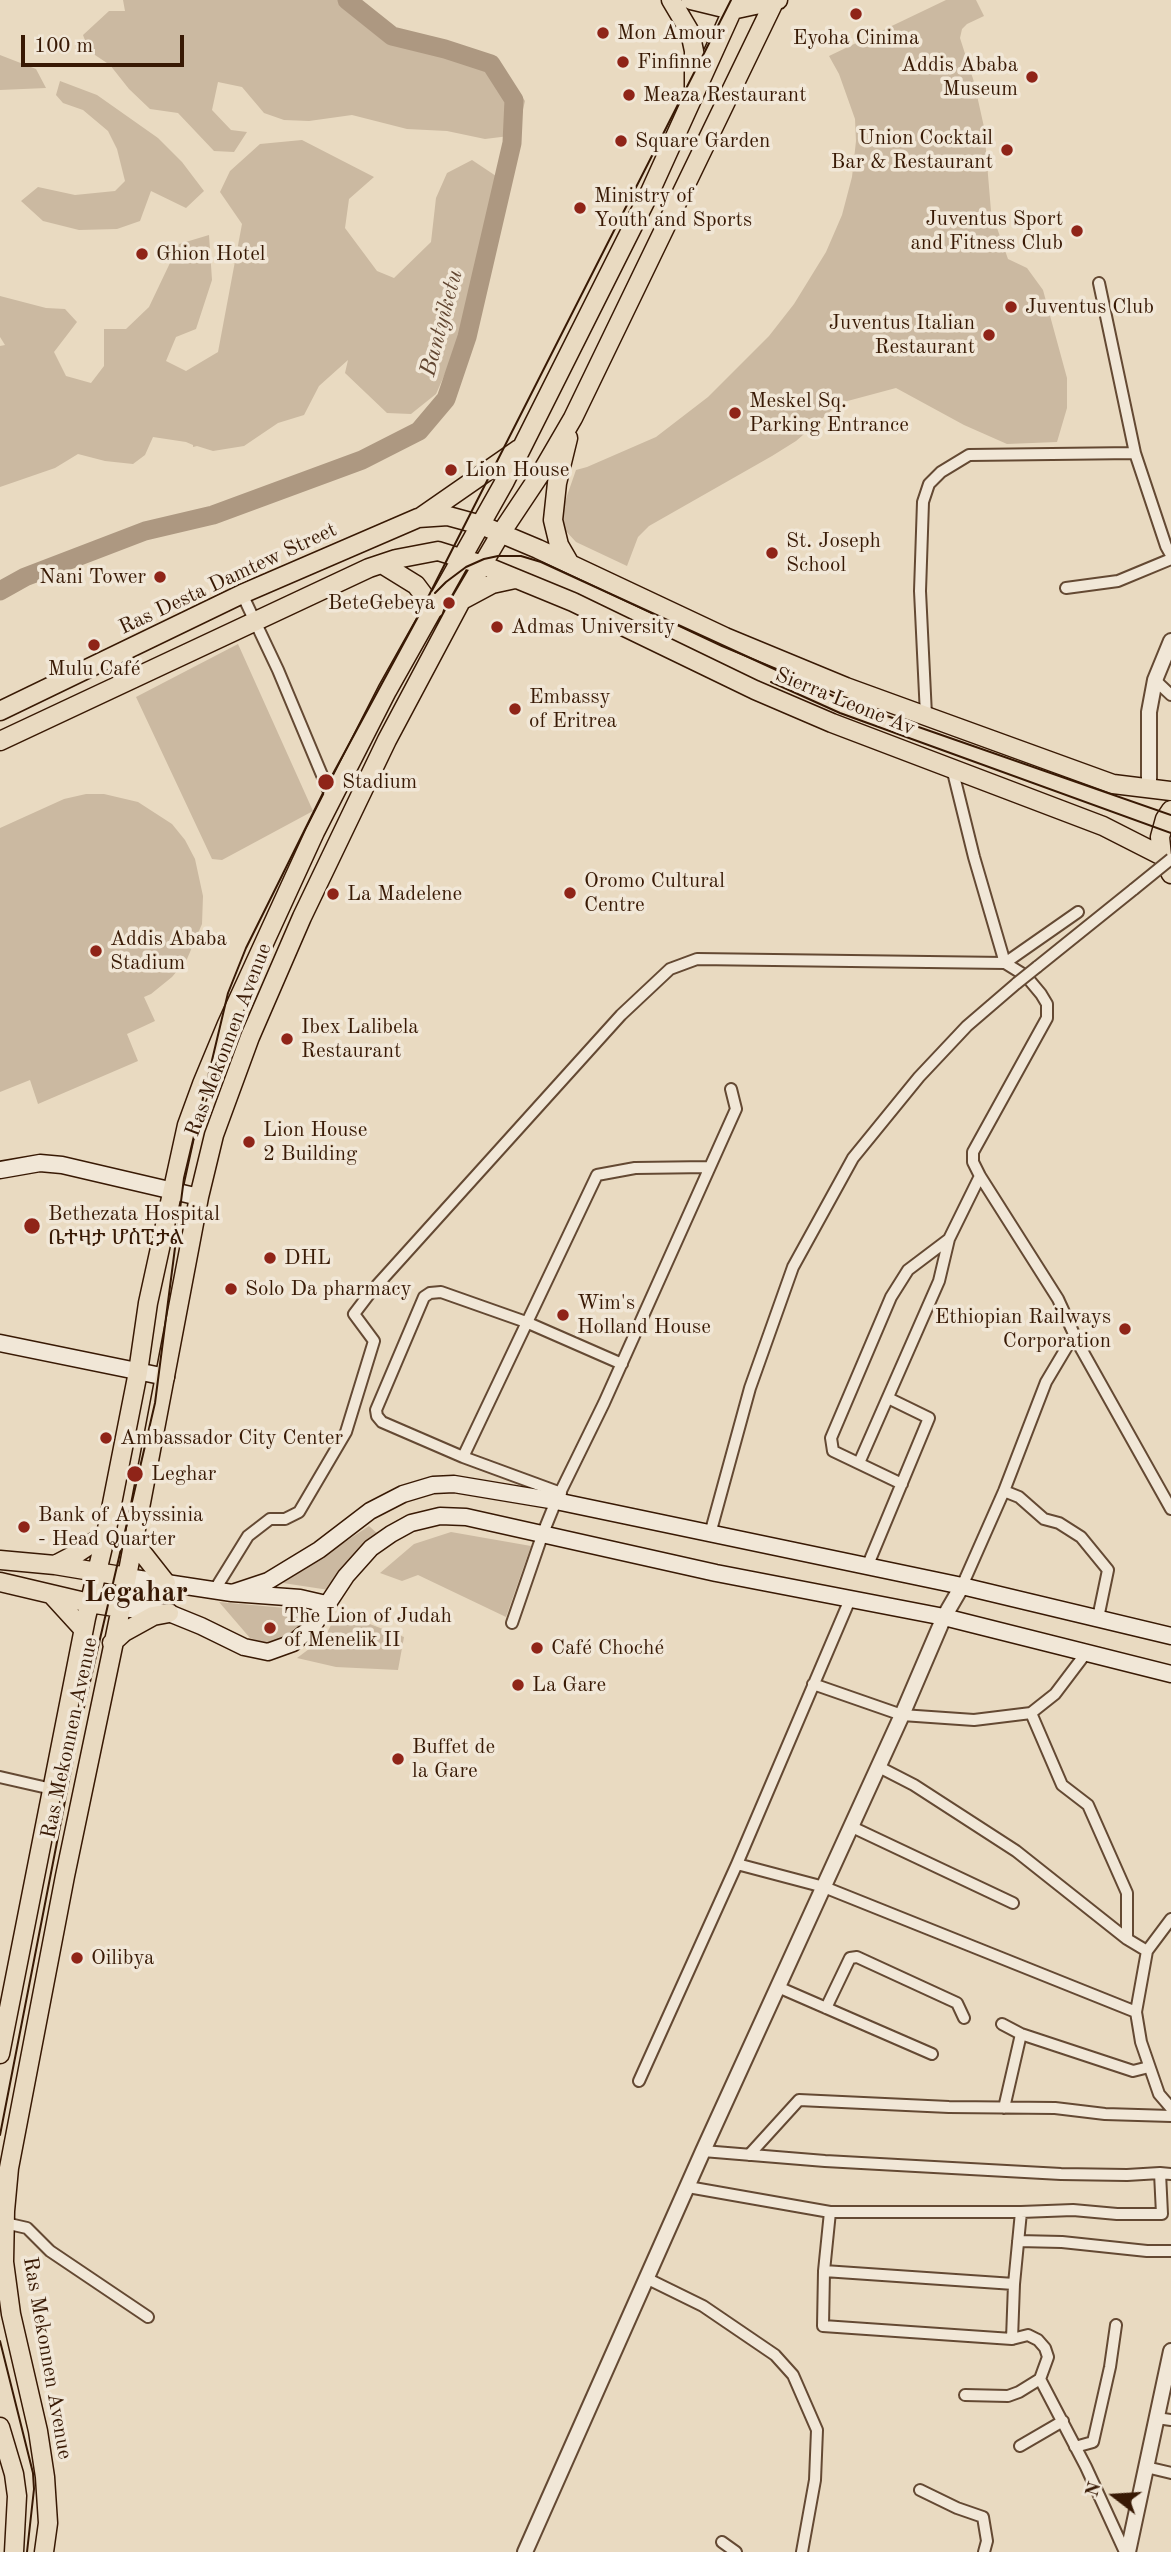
<!DOCTYPE html>
<html>
<head>
<meta charset="utf-8">
<style>
  body { margin:0 }
  #map { position:relative; width:1171px; height:2552px; overflow:hidden; background:#e9dac1; font-family:"Old Standard TT",serif }
  canvas { display:block }
  .north { position:absolute; left:1080px; top:2461px; width:70px; height:70px; -webkit-text-stroke:5px #f1e7d7; paint-order:stroke; rotate:287deg; font-size:19px; font-weight:700; line-height:28px; text-align:center; color:#381904 }
  .north::after { content:''; display:block; margin:auto; width:24px; height:32px; background:#381904; clip-path:polygon(50% 0,100% 100%,50% 72%,0 100%) }
  .scale { position:absolute; left:21px; top:35px; width:163px; height:32px; box-sizing:border-box; border:4px solid #381904; border-top:0; padding-left:9px; font-size:21px; line-height:24px; white-space:nowrap; color:#381904; -webkit-text-stroke:5px #f1e7d7; paint-order:stroke }
</style>
</head>
<body>
<div id="map">
<canvas width="1171" height="2552"></canvas>
<div class="north">N</div>
<div class="scale">100 m</div>
</div>
<script>
const g = document.querySelector('canvas').getContext('2d');
g.lineJoin = 'round';
function fill(path, color) {
  g.fillStyle = color;
  g.fill(path, 'evenodd');
}
function shape(rows) {
  const path = new Path2D();
  for (const r of rows) {
    path.moveTo(r[0], r[1]);
    for (let i = 2; i < r.length; i += 2) path.lineTo(r[i], r[i + 1]);
  }
  return path;
}
function strokePath(path, color, width, dash) {
  g.strokeStyle = color;
  g.lineWidth = width;
  g.lineCap = dash ? 'butt' : 'round';
  g.setLineDash(dash || []);
  g.stroke(path);
}
function label(font, color, halo, rows, align = 'center') {
  g.font = font + ' "Old Standard TT","Noto Serif Ethiopic",serif';
  g.lineWidth = 7;
  g.setLineDash([]);
  g.textBaseline = 'middle';
  g.strokeStyle = halo;
  g.fillStyle = color;
  for (const [text, x, y, turn = 0] of rows) {
    g.save();
    g.translate(x, y);
    g.rotate((+turn || 0) * Math.PI / 180);
    g.textAlign = isNaN(turn) ? turn : align;
    if (halo) g.strokeText(text, 0, 0);
    g.fillText(text, 0, 0);
    g.restore();
  }
}
const green = shape([
  [123,0,344,0,377,22,453,49,512,81,525,101,517,135,485,139,447,131,407,129,352,115,309,121,284,120,264,113,242,87,218,82,212,110,231,130,247,132,234,152,214,151,178,113,150,109,129,89,110,65,89,51,83,35,109,11,125,11],
  [946,0,976,0,984,16,967,24,962,29,960,38,974,82,984,127,991,211,1008,259,1027,268,1043,290,1067,378,1067,408,1057,442,1007,444,964,425,896,388,840,403,796,441,772,456,649,526,638,537,627,566,576,542,564,529,562,510,576,470,587,467,656,437,708,397,769,336,794,304,826,252,842,215,852,177,856,141,855,119,839,74,829,56],
  [0,55,36,69,46,88,0,90],
  [60,81,97,95,158,138,182,162,204,191,186,208,151,191,140,221,117,229,79,230,43,221,21,201,38,187,75,195,115,191,125,181,117,149,108,131,83,110,63,103,56,95],
  [302,140,374,177,349,199,345,228,377,271,394,278,431,242,436,198,447,173,472,160,499,178,492,211,487,261,455,351,436,394,411,414,387,413,345,373,348,360,319,386,304,415,278,423,244,446,213,451,197,446,193,447,193,445,186,442,153,437,145,455,133,464,105,461,78,454,55,468,0,487,0,346,5,345,0,337,0,296,46,308,65,309,77,322,54,352,66,376,91,383,104,366,104,329,126,329,149,307,179,244,209,235,212,280,196,329,176,337,166,361,186,371,218,352,242,224,220,192,230,171,260,144],
  [238,644,313,811,222,860,212,859,136,697],
  [86,794,104,794,138,802,172,824,185,840,195,859,203,896,202,924,187,959,172,977,151,994,144,997,155,1021,127,1034,138,1061,38,1104,30,1080,0,1092,0,828,64,799],
  [369,1526,378,1534,329,1590,283,1583],
  [451,1532,531,1546,506,1617,418,1575,402,1581,380,1573,414,1544],
  [219,1602,307,1610,316,1614,292,1636,269,1644,250,1638],
  [346,1615,404,1637,398,1670,336,1667,297,1658,325,1637,335,1617]
]);
const river = shape([
  [0,591,25,577,145,531,213,515,362,460,419,431,446,399,467,337,512,143,514,100,491,64,445,49,392,36,347,0]
]);
const minor = shape([
  [1099,283,1135,453,1166,546,1171,555],
  [1066,588,1118,581,1171,559],
  [242,594,278,670,332,799],
  [1155,680,1171,695],
  [926,715,920,591,923,502,929,484,941,472,969,455,1135,453],
  [952,768,974,857,1005,963,1078,912],
  [1037,967,1134,889],
  [463,1457,597,1175,635,1168,709,1167],
  [859,1463,939,1281,949,1239,980,1176],
  [902,1484,833,1451,831,1438,891,1297,908,1270,949,1239],
  [1004,1491,1019,1497,1044,1519,1059,1523,1081,1537,1108,1570,1098,1618],
  [561,1493,463,1457,382,1422,377,1416,376,1410,424,1297,430,1293,441,1292,526,1322,622,1364],
  [710,1534,750,1388,793,1267,853,1158,919,1077,967,1026,1017,983],
  [867,1567,929,1418,888,1398],
  [962,1586,1004,1491,1046,1382,1074,1335],
  [214,1591,248,1536,270,1519,285,1519,299,1512,346,1432,374,1341,354,1314,370,1293,621,1015,670,969,697,959,1005,963,1026,976,1041,994,1047,1004,1047,1018,973,1152,973,1162,980,1176,1058,1299,1079,1345,1171,1509],
  [512,1623,543,1533,556,1501,604,1403,736,1109,731,1089],
  [813,1684,902,1715,974,1720,1031,1713,1062,1785,1088,1805,1127,1893,1127,1939,1147,1951],
  [1031,1713,1055,1694,1086,1653],
  [879,1767,914,1785,1016,1851,1127,1939],
  [0,1777,52,1789],
  [852,1827,1013,1903],
  [737,1864,824,1887,1136,2012],
  [1171,1919,1147,1951,1136,2012,1141,2042,1159,2094,1171,2108],
  [778,1987,932,2054],
  [826,2008,850,1958,857,1957,957,2003,964,2018],
  [1002,2024,1021,2034,1133,2071,1149,2067],
  [639,2081,737,1864,851,1597],
  [1004,2108,1021,2034],
  [703,2151,825,2161,1061,2174,1127,2175,1160,2173],
  [749,2155,799,2100,949,2107,1055,2108,1105,2114,1171,2116],
  [688,2187,830,2212,1021,2212,1014,2284,1012,2339],
  [830,2212,824,2271,823,2326,1012,2339,1028,2335,1038,2340,1045,2348,1048,2357,1040,2379,1019,2392,1008,2396,965,2395],
  [1021,2212,1073,2210,1117,2214,1162,2214,1160,2173,1171,2174],
  [5,2223,27,2228,50,2251,148,2317],
  [1018,2241,1062,2242,1147,2251,1171,2251],
  [824,2271,1014,2284],
  [648,2279,703,2306,775,2355,793,2375,817,2430,815,2480,802,2552],
  [1040,2379,1086,2467,1125,2552],
  [1157,2418,1171,2420],
  [1020,2446,1063,2421],
  [1075,2447,1093,2442,1110,2367,1116,2325],
  [1146,2467,1171,2473],
  [920,2490,957,2508,983,2517,987,2541,984,2552],
  [722,2542,736,2552]
]);
const tertiary = shape([
  [1149,789,1149,712,1155,680,1171,641],
  [525,2552,703,2151,902,1715,944,1617,962,1586],
  [1128,2552,1171,2351]
]);
const secondary = shape([
  [0,1170,40,1163,62,1165,199,1197],
  [0,1343,166,1377],
  [127,1577,232,1593,300,1598,326,1604],
  [232,1593,268,1581,319,1550,370,1511,403,1494,433,1485,454,1484,556,1501,962,1586,1171,1636],
  [121,1608,169,1613,201,1626,244,1647,268,1652,293,1643,313,1626,346,1576,371,1548,391,1534,411,1523,440,1516,466,1517,716,1573,944,1617,1171,1674]
]);
const primary = shape([
  [671,0,690,32,694,51,694,89],
  [691,0,732,10,778,0],
  [568,438,557,483,553,520,559,545,570,564],
  [421,517,519,449],
  [382,564,416,585,434,609],
  [464,599,492,584,515,579],
  [0,711,242,594,418,518,448,516,481,525,538,549,725,637,846,687,1113,784,1171,791],
  [0,741,369,568,396,559,438,551,483,565,573,602,755,690,832,723,1103,826,1162,856],
  [1171,810,1165,819,1160,837,1162,856,1171,874],
  [133,1541,166,1583],
  [0,1560,55,1565,127,1577],
  [55,1565,76,1554,106,1534],
  [0,1582,89,1603,121,1608],
  [51,1594,83,1629],
  [112,1643,124,1632,153,1616,169,1613],
  [0,2054,86,1618,106,1534,138,1372,148,1303,187,1125,202,1084,227,1024,315,832,387,691,505,481,650,192,737,0],
  [0,2427,14,2474,17,2496,14,2552],
  [44,2552,48,2523,45,2477,38,2431,11,2314,4,2262,5,2211,9,2168,65,1876,121,1608,199,1197,214,1135,250,1037,302,917,387,740,461,601,501,533,541,473,573,418,775,0]
]);
const tram = shape([
  [435,593,446,582,466,567,484,559,498,556,521,556,541,562,844,701,1171,815],
  [771,682,840,713,1171,833],
  [0,2135,79,1729,155,1403,184,1178,228,993,246,948,328,783,419,615,731,0],
  [0,2341,33,2473,34,2489,27,2552]
]);
const minorBridge = shape([
  [1134,889,1171,859],
  [1017,983,1037,967]
]);
const markers = [
  [856,14,7,"#8f2418"],
  [603,33,7,"#8f2418"],
  [623,62,7,"#8f2418"],
  [1032,77,7,"#8f2418"],
  [629,95,7,"#8f2418"],
  [621,141,7,"#8f2418"],
  [1007,150,7,"#8f2418"],
  [580,208,7,"#8f2418"],
  [1077,231,7,"#8f2418"],
  [142,254,7,"#8f2418"],
  [1011,307,7,"#8f2418"],
  [989,335,7,"#8f2418"],
  [735,413,7,"#8f2418"],
  [451,470,7,"#8f2418"],
  [772,553,7,"#8f2418"],
  [160,577,7,"#8f2418"],
  [449,603,7,"#8f2418"],
  [497,627,7,"#8f2418"],
  [94,645,7,"#8f2418"],
  [515,709,7,"#8f2418"],
  [326,782,9,"#8f2418"],
  [570,893,7,"#8f2418"],
  [333,894,7,"#8f2418"],
  [96,951,7,"#8f2418"],
  [287,1039,7,"#8f2418"],
  [249,1142,7,"#8f2418"],
  [32,1226,9,"#8f2418"],
  [270,1258,7,"#8f2418"],
  [231,1289,7,"#8f2418"],
  [563,1315,7,"#8f2418"],
  [1125,1329,7,"#8f2418"],
  [106,1438,7,"#8f2418"],
  [135,1474,9,"#8f2418"],
  [24,1527,7,"#8f2418"],
  [270,1628,7,"#8f2418"],
  [537,1648,7,"#8f2418"],
  [518,1685,7,"#8f2418"],
  [398,1759,7,"#8f2418"],
  [77,1958,7,"#8f2418"]
];
const poiNames = [
  ["Mon Amour",617,33],
  ["Eyoha Cinima",856,38,"center"],
  ["Finfinne",637,62],
  ["Addis Ababa",1018,65,"right"],
  ["Museum",1018,89,"right"],
  ["Meaza Restaurant",643,95],
  ["Union Cocktail",993,138,"right"],
  ["Bar & Restaurant",993,162,"right"],
  ["Square Garden",635,141],
  ["Ministry of",594,196],
  ["Youth and Sports",594,220],
  ["Juventus Sport",1063,219,"right"],
  ["and Fitness Club",1063,243,"right"],
  ["Ghion Hotel",156,254],
  ["Juventus Club",1025,307],
  ["Juventus Italian",975,323,"right"],
  ["Restaurant",975,347,"right"],
  ["Meskel Sq.",749,401],
  ["Parking Entrance",749,425],
  ["Lion House",465,470],
  ["St. Joseph",786,541],
  ["School",786,565],
  ["Nani Tower",146,577,"right"],
  ["BeteGebeya",435,603,"right"],
  ["Admas University",511,627],
  ["Mulu Café",94,669,"center"],
  ["Embassy",529,697],
  ["of Eritrea",529,721],
  ["Stadium",342,782],
  ["Oromo Cultural",584,881],
  ["Centre",584,905],
  ["La Madelene",347,894],
  ["Addis Ababa",110,939],
  ["Stadium",110,963],
  ["Ibex Lalibela",301,1027],
  ["Restaurant",301,1051],
  ["Lion House",263,1130],
  ["2 Building",263,1154],
  ["Bethezata Hospital",48,1214],
  ["ቤተዛታ ሆስፒታል",48,1238],
  ["DHL",284,1258],
  ["Solo Da pharmacy",245,1289],
  ["Wim's",577,1303],
  ["Holland House",577,1327],
  ["Ethiopian Railways",1111,1317,"right"],
  ["Corporation",1111,1341,"right"],
  ["Ambassador City Center",120,1438],
  ["Leghar",151,1474],
  ["Bank of Abyssinia",38,1515],
  ["- Head Quarter",38,1539],
  ["The Lion of Judah",284,1616],
  ["of Menelik II",284,1640],
  ["Café Choché",551,1648],
  ["La Gare",532,1685],
  ["Buffet de",412,1747],
  ["la Gare",412,1771],
  ["Oilibya",91,1958]
];
const streetNames = [
  ["Ras Desta Damtew Street",228,579,-25],
  ["Sierra Leone Av",845,702,22],
  ["Ras Mekonnen Avenue",229,1040,-69],
  ["Ras Mekonnen Avenue",70,1738,-78],
  ["Ras Mekonnen Avenue",47,2358,80]
];
const waterNames = [
  ["Bantyiketu",442,323,-75]
];
const districtNames = [
  ["Legahar",136,1594]
];
fill(green, '#cbb9a1');
strokePath(river, '#ad9881', 19);
strokePath(minor, '#644933', 14);
strokePath(tertiary, '#644933', 18);
strokePath(secondary, '#381904', 19);
strokePath(primary, '#381904', 21);
strokePath(minor, '#f1e7d7', 10);
strokePath(tertiary, '#f1e7d7', 14);
strokePath(secondary, '#f1e7d7', 16);
strokePath(primary, '#e9dac1', 18);
strokePath(tram, '#381904', 2);
strokePath(minorBridge, '#644933', 14, []);
strokePath(minorBridge, '#f1e7d7', 10);
for (const [x, y, r, color] of markers) {
  const dot = new Path2D();
  dot.arc(x, y, r, 0, 2 * Math.PI);
  g.fillStyle = color;
  g.fill(dot);
  strokePath(dot, '#f1e7d7', 2.5);
}
label('21px', '#381904', '#f1e7d7', poiNames, 'left');
label('21px', '#381904', '#f1e7d7', streetNames);
label('italic 23px', '#614530', '#f1e7d7', waterNames);
label('bold 28px', '#381904', '#f1e7d7', districtNames);
</script>
</body>
</html>
